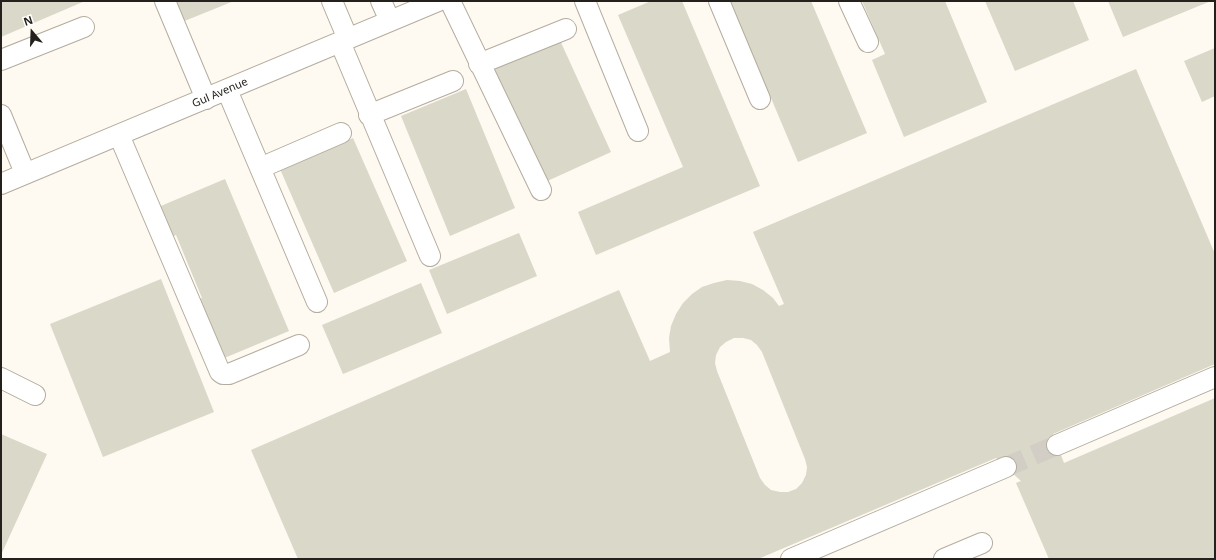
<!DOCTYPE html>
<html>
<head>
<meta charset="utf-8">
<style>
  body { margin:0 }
  #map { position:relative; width:1216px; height:560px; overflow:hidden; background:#fef9f1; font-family:"Noto Sans",sans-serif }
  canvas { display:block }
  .frame { position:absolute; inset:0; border:2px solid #24211c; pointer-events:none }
  .north { position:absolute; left:12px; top:12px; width:40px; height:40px; -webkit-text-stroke:3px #fff; paint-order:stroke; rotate:341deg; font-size:11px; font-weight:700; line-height:16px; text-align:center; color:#24211c }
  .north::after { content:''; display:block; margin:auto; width:14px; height:18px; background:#24211c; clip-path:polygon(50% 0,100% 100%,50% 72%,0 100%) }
</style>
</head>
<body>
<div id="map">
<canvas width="1216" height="560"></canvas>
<div class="frame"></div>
<div class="north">N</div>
</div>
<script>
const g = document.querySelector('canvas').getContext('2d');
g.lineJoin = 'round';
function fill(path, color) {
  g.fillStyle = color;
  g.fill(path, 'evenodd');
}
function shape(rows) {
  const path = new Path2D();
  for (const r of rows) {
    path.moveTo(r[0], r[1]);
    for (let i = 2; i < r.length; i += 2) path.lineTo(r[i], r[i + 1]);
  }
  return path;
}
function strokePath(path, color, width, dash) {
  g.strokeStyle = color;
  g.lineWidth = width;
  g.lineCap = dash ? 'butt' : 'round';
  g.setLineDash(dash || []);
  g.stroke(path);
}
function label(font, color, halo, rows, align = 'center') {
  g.font = font + ' "Noto Sans",sans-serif';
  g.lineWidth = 4;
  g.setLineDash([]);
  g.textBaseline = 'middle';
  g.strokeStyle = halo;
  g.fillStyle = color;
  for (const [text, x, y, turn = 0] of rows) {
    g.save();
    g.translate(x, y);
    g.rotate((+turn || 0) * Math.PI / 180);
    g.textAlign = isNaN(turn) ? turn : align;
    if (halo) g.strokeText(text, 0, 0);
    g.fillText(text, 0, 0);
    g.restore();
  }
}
const building = shape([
  [1,1,85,1,1,37],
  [173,1,234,1,182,22],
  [651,1,682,1,760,186,596,255,578,212,683,167,618,15],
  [730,1,811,1,867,133,798,162],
  [862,1,945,1,987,102,904,137,872,60,885,54],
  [985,1,1073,1,1089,40,1015,71],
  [1108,1,1211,1,1123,37],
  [558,36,611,152,543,183,490,66],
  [1215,48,1215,96,1202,102,1184,61],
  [1136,69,1215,254,1215,364,1053,434,1064,463,1215,398,1215,559,1049,559,1016,483,1021,481,996,458,758,559,298,559,251,450,619,290,650,361,670,352,669,338,671,326,676,314,683,303,692,294,702,287,714,283,727,280,740,281,752,284,763,290,773,298,779,306,784,304,753,232],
  [734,338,743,338,751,340,757,345,762,352,805,459,807,467,806,475,802,483,796,489,788,492,780,492,771,490,765,485,760,478,717,371,715,363,716,355,720,347,726,342],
  [466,89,515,208,450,236,401,116],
  [353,138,407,261,334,293,280,169],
  [225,179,289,331,222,359,197,300,202,298,176,235,169,238,156,208],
  [519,233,537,276,447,314,429,270],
  [161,279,214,412,103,457,50,324],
  [421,283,442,333,343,374,322,325],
  [1,434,47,454,1,555]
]);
const minorTunnel = shape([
  [1006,467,1057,445]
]);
const minor = shape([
  [165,1,206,99],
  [332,1,348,39],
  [381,1,390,21],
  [450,1,541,190],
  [585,1,638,131],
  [719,1,760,99],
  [849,1,868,42],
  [340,42,430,256],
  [1,60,84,27],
  [479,64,566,29],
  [227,90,317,302],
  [1,115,25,173],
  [369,115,453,81],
  [119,135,220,372,223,374,229,374,299,345],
  [260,168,341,133],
  [1,184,438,1],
  [1,378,35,395],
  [1057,445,1215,377],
  [791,559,1006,467],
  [944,559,982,543]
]);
const streetNames = [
  ["Gul Avenue",220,93,-23]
];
fill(building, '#dad8c8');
strokePath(minorTunnel, '#d2cec6', 20, [20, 10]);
strokePath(minor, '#b4ac9e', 22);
strokePath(minor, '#fff', 20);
label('11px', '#24211c', '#fff', streetNames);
</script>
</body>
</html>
